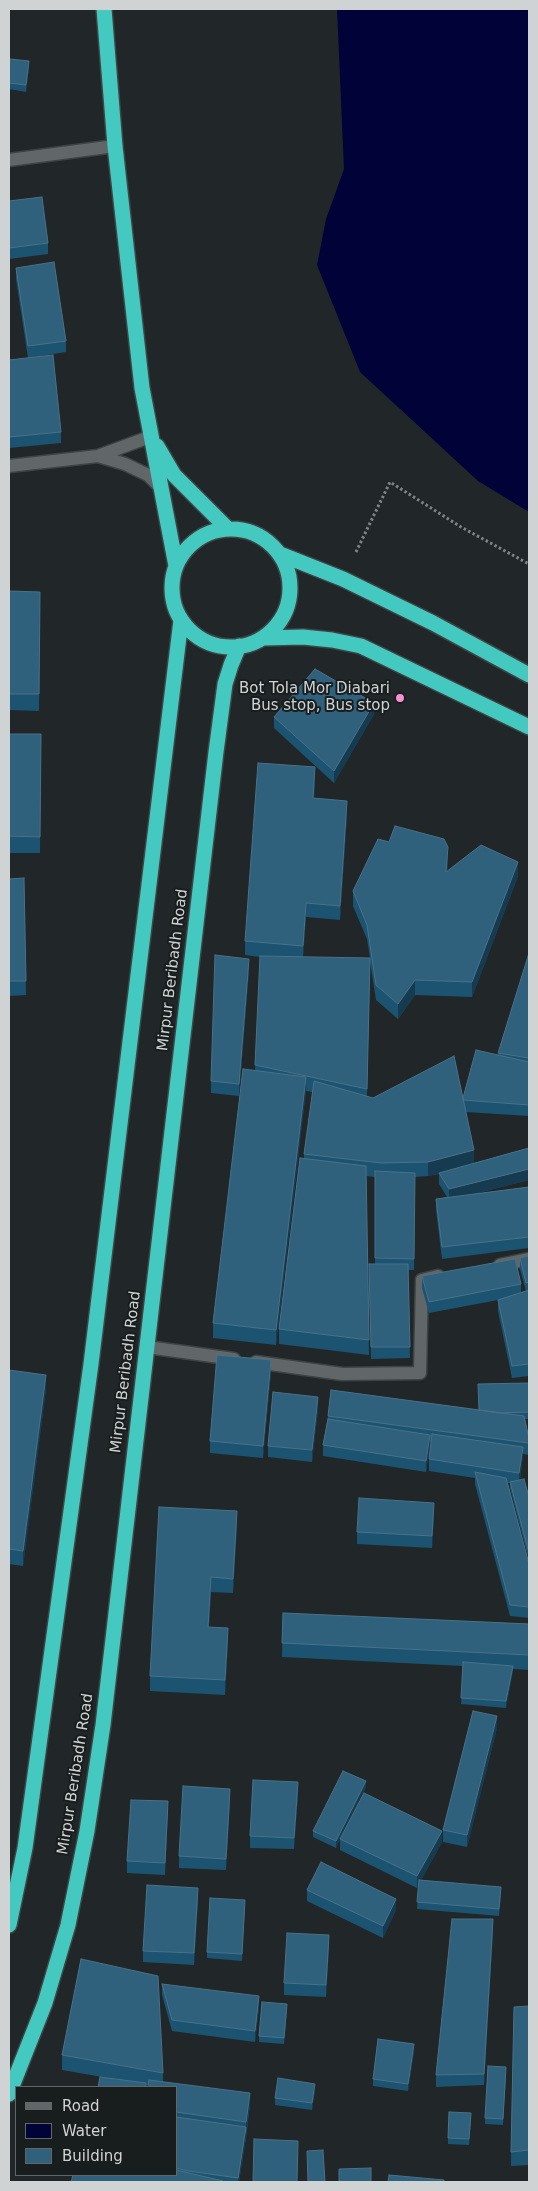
<!DOCTYPE html>
<html>
<head>
<meta charset="utf-8">
<style>
  body { margin:0 }
  #map { position:relative; width:538px; height:2191px; overflow:hidden; background:#212728; font-family:"DejaVu Sans",sans-serif }
  canvas { display:block }
  .frame { position:absolute; inset:0; border:10px solid #d0d3d4; pointer-events:none }
  .legend { position:absolute; left:15px; top:2086px; width:162px; height:90px; box-sizing:border-box; background:#181d1e; border:1px solid #626667; margin:0; padding:6px 9px; list-style:none; font-size:15px; color:#d0d3d4 }
  .legend li { display:flex; align-items:center; gap:10px; height:25px }
  .legend b { width:25px; border:1px solid #626667 }
</style>
</head>
<body>
<div id="map">
<canvas width="538" height="2191"></canvas>
<div class="frame"></div>
<ul class="legend">
<li><b style="height:6px;background:#616769"></b>Road</li>
<li><b style="height:14px;background:#010338"></b>Water</li>
<li><b style="height:14px;background:#2f607c"></b>Building</li>
</ul>
</div>
<script>
const g = document.querySelector('canvas').getContext('2d');
g.lineJoin = 'round';
function fill(path, color) {
  g.fillStyle = color;
  g.fill(path, 'evenodd');
}
function shape(rows) {
  const path = new Path2D();
  for (const r of rows) {
    if (r.length === 3) {
      path.moveTo(r[0] + r[2], r[1]);
      path.arc(r[0], r[1], r[2], 0, 2 * Math.PI);
      continue;
    }
    path.moveTo(r[0], r[1]);
    for (let i = 2; i < r.length; i += 2) path.lineTo(r[i], r[i + 1]);
  }
  return path;
}
function strokePath(path, color, width, dash) {
  g.strokeStyle = color;
  g.lineWidth = width;
  g.lineCap = dash ? 'butt' : 'round';
  g.setLineDash(dash || []);
  g.stroke(path);
}
function label(font, color, halo, rows, align = 'center') {
  g.font = font + ' "DejaVu Sans",sans-serif';
  g.lineWidth = 4;
  g.setLineDash([]);
  g.textBaseline = 'middle';
  g.strokeStyle = halo;
  g.fillStyle = color;
  for (const [text, x, y, turn = 0] of rows) {
    g.save();
    g.translate(x, y);
    g.rotate((+turn || 0) * Math.PI / 180);
    g.textAlign = isNaN(turn) ? turn : align;
    if (halo) g.strokeText(text, 0, 0);
    g.fillText(text, 0, 0);
    g.restore();
  }
}
const water = shape([
  [337,9,529,9,529,512,478,481,360,372,317,265,326,219,344,169]
]);
const path = shape([
  [356,552,390,482,461,527,529,564]
]);
const minor = shape([
  [9,160,115,146],
  [98,456,125,464,148,475,162,489],
  [9,466,98,456,152,436],
  [500,1265,529,1259],
  [147,1347,234,1359],
  [256,1362,342,1374,420,1373,422,1280,438,1276]
]);
const highway = shape([
  [104,9,115,146,142,388,176,566],
  [157,446,174,475,227,528],
  [231,588,59],
  [280,554,343,579,433,623,529,675],
  [263,638,303,637,332,640,361,646,529,727],
  [9,1925,25,1848,91,1364,181,620],
  [9,2094,45,2003,68,1925,87,1831,103,1725,216,752,225,684,231,665,239,646]
]);
const wall = shape([
  [29,67,26,92,9,89,9,70],
  [9,201,48,243,48,254,9,259],
  [16,268,66,341,66,352,28,358,16,279],
  [9,360,61,432,61,443,9,448],
  [9,591,40,592,39,711,9,710],
  [374,714,334,783,274,728,274,717],
  [9,734,41,734,40,853,9,853],
  [315,781,314,798,347,815,340,920,306,917,303,957,370,958,367,939,353,906,353,891,448,861,447,871,518,876,472,997,415,995,398,1019,376,1000,370,962,367,1096,373,1098,463,1098,498,1055,529,953,529,1116,466,1112,474,1163,529,1148,529,1180,474,1194,529,1187,529,1248,442,1259,436,1210,436,1199,447,1197,439,1184,439,1174,428,1176,415,1177,414,1270,408,1270,410,1358,371,1359,369,1275,375,1264,375,1177,366,1176,369,1355,279,1344,279,1329,304,1159,304,1154,313,1092,306,1091,276,1345,213,1338,213,1323,255,1071,260,957,245,955,245,941],
  [24,878,26,995,9,996,9,879],
  [249,971,239,1096,211,1093,211,1081],
  [529,1256,529,1376,512,1378,498,1311,498,1300,429,1313,422,1288,422,1276,521,1284,521,1292,526,1291,520,1269,520,1258],
  [9,1370,46,1389,23,1566,9,1564],
  [271,1372,263,1458,210,1453,210,1441],
  [529,1383,529,1419,525,1419,529,1439,529,1455,523,1454,520,1480,529,1497,529,1560,510,1488,510,1483,508,1483,529,1564,529,1618,510,1616,475,1484,475,1478,429,1471,429,1459,431,1442,430,1442,426,1472,323,1456,323,1445,328,1416,479,1410],
  [318,1409,312,1462,268,1457,268,1446],
  [434,1514,432,1548,357,1544,357,1532],
  [237,1525,233,1593,211,1592,209,1627,228,1642,225,1695,150,1691,150,1676],
  [283,1613,529,1624,529,1670,513,1669,506,1708,461,1704,463,1666,282,1657],
  [497,1728,467,1847,443,1842,443,1830],
  [366,1787,341,1837,442,1842,421,1880,501,1894,499,1916,417,1909,419,1884,417,1888,340,1850,340,1839,336,1848,313,1837,313,1831],
  [298,1794,294,1849,250,1848,250,1836],
  [230,1800,226,1870,179,1868,179,1856],
  [168,1812,165,1875,127,1873,127,1861],
  [307,1890,396,1910,383,1938,307,1901],
  [198,1899,194,1965,143,1962,143,1951],
  [245,1906,242,1961,207,1958,207,1952],
  [493,1931,484,2085,436,2087,436,2075],
  [329,1947,326,1997,284,1995,284,1983],
  [162,1984,259,2007,255,2042,172,2031,162,1995],
  [529,2006,529,2165,511,2166,511,2152],
  [287,2010,284,2044,259,2042,259,2036],
  [414,2051,408,2091,373,2086,373,2079],
  [62,2055,163,2073,163,2082,250,2105,246,2138,239,2182,71,2182,176,2175,176,2087,146,2085,146,2087,114,2079,62,2070],
  [506,2073,503,2125,485,2124,485,2118],
  [315,2090,312,2110,275,2105,275,2098],
  [471,2119,469,2145,448,2144,448,2138]
]);
const shadedWall = shape([
  [29,61,29,67,26,92,26,85],
  [374,703,374,714,334,783,334,771],
  [315,767,315,781,313,812,313,798],
  [347,801,347,815,340,920,340,906],
  [448,847,448,861,446,887,446,872],
  [518,862,518,876,472,997,472,982],
  [306,903,306,917,303,960,303,946],
  [249,959,249,971,239,1096,239,1084],
  [415,980,415,995,398,1019,398,1004],
  [306,1077,306,1092,276,1345,276,1330],
  [474,1150,474,1165,428,1176,428,1162],
  [529,1169,529,1180,449,1200,449,1189],
  [271,1360,271,1372,263,1458,263,1446],
  [46,1375,46,1389,23,1566,23,1551],
  [318,1397,318,1409,312,1462,312,1450],
  [430,1435,430,1447,426,1472,426,1461],
  [523,1447,523,1458,519,1485,519,1473],
  [434,1503,434,1514,432,1548,432,1536],
  [237,1511,237,1525,233,1593,233,1579],
  [211,1577,211,1592,208,1641,208,1627],
  [228,1628,228,1642,225,1695,225,1680],
  [513,1666,513,1672,506,1708,506,1701],
  [497,1716,497,1728,467,1847,467,1835],
  [366,1781,366,1787,336,1848,336,1841],
  [298,1782,298,1794,294,1849,294,1838],
  [230,1789,230,1800,226,1870,226,1859],
  [168,1801,168,1812,165,1875,165,1863],
  [442,1831,442,1842,417,1888,417,1876],
  [501,1887,501,1894,499,1916,499,1909],
  [198,1888,198,1899,194,1965,194,1953],
  [396,1899,396,1910,383,1938,383,1926],
  [493,1919,493,1931,484,2085,484,2074],
  [329,1935,329,1947,326,1997,326,1985],
  [259,1996,259,2007,255,2042,255,2031],
  [287,2004,287,2010,284,2044,284,2038],
  [414,2044,414,2051,408,2091,408,2084],
  [315,2084,315,2090,312,2110,312,2103],
  [250,2093,250,2105,246,2133,246,2122],
  [246,2127,246,2138,239,2182,238,2182]
]);
const building = shape([
  [10,59,29,61,26,85,9,83,9,70,10,59],
  [42,197,48,243,9,248,9,201,42,197],
  [54,262,66,341,28,346,16,268,54,262],
  [53,355,61,432,9,437,9,360,53,355],
  [9,591,40,592,39,694,9,694,9,591],
  [315,669,374,703,334,771,274,717,315,669],
  [9,734,41,734,40,837,9,836,9,734],
  [258,763,315,767,313,798,347,801,340,906,306,903,303,946,245,941,258,763],
  [395,826,444,839,448,847,446,872,481,845,518,862,472,982,415,980,398,1004,376,985,367,925,353,891,378,839,389,842,395,826],
  [24,878,26,981,9,981,9,879,24,878],
  [529,953,529,1058,498,1053,529,953],
  [215,955,249,959,239,1084,211,1081,215,955],
  [260,956,370,958,367,1089,255,1065,260,956],
  [476,1050,529,1062,529,1105,463,1100,463,1098,476,1050],
  [454,1056,474,1150,428,1162,381,1163,304,1154,314,1081,373,1098,454,1056],
  [243,1069,306,1077,276,1330,213,1323,243,1069],
  [529,1148,529,1169,449,1189,439,1173,529,1148],
  [300,1158,366,1166,369,1340,279,1329,300,1158],
  [375,1171,415,1173,414,1259,375,1258,375,1171],
  [529,1187,529,1237,442,1247,436,1199,529,1187],
  [529,1256,529,1282,526,1283,520,1258,529,1256],
  [515,1259,521,1284,429,1302,422,1276,515,1259],
  [369,1264,408,1264,410,1347,371,1347,369,1264],
  [529,1290,529,1364,512,1366,498,1300,529,1290],
  [217,1355,271,1360,263,1446,210,1441,217,1355],
  [9,1370,46,1375,23,1551,9,1549,9,1370],
  [529,1383,529,1412,498,1413,479,1410,478,1384,529,1383],
  [331,1390,524,1416,529,1439,529,1443,328,1416,331,1390],
  [273,1392,318,1397,312,1450,268,1446,273,1392],
  [328,1419,430,1435,426,1461,323,1445,328,1419],
  [432,1434,523,1447,519,1473,429,1459,432,1434],
  [475,1472,506,1478,529,1564,529,1607,510,1605,475,1472],
  [524,1479,529,1497,529,1553,510,1482,524,1479],
  [359,1498,434,1503,432,1536,357,1532,359,1498],
  [159,1507,237,1511,233,1579,211,1577,208,1627,228,1628,225,1680,150,1676,159,1507],
  [283,1613,529,1624,529,1655,282,1643,283,1613],
  [463,1662,513,1666,506,1701,461,1698,463,1662],
  [473,1711,497,1716,467,1835,443,1830,473,1711],
  [343,1771,366,1781,336,1841,313,1831,343,1771],
  [253,1780,298,1782,294,1838,250,1836,253,1780],
  [183,1786,230,1789,226,1859,179,1856,183,1786],
  [364,1793,442,1831,417,1876,340,1839,364,1793],
  [131,1800,168,1801,165,1863,127,1861,131,1800],
  [321,1862,396,1899,383,1926,307,1890,321,1862],
  [419,1880,501,1887,499,1909,417,1902,419,1880],
  [147,1885,198,1888,194,1953,143,1951,147,1885],
  [210,1898,245,1900,242,1954,207,1952,210,1898],
  [452,1919,493,1919,484,2074,436,2075,452,1919],
  [287,1933,329,1935,326,1985,284,1983,287,1933],
  [81,1959,158,1976,163,2073,62,2055,81,1959],
  [162,1984,259,1996,255,2031,172,2020,162,1984],
  [262,2002,287,2004,284,2038,259,2036,262,2002],
  [529,2006,529,2150,511,2152,514,2007,529,2006],
  [378,2039,414,2044,408,2084,373,2079,378,2039],
  [488,2066,506,2067,503,2119,485,2118,488,2066],
  [100,2077,146,2083,146,2087,98,2087,100,2077],
  [278,2078,315,2084,312,2103,275,2098,278,2078],
  [149,2080,250,2093,246,2122,176,2112,176,2087,148,2087,149,2080],
  [449,2112,471,2113,469,2139,448,2138,449,2112],
  [176,2117,246,2127,238,2178,188,2171,176,2168,176,2117],
  [254,2139,298,2141,297,2182,253,2182,254,2139],
  [323,2150,325,2182,308,2182,307,2151,323,2150],
  [371,2168,371,2182,339,2182,339,2169,371,2168],
  [176,2170,223,2181,222,2182,71,2182,73,2175,176,2175,176,2170],
  [389,2175,444,2180,444,2182,388,2182,389,2175]
]);
const markers = [
  [400,698,5,"#f790ce"]
];
const poiNames = [
  ["Bot Tola Mor Diabari",390,689],
  ["Bus stop, Bus stop",390,706]
];
const streetNames = [
  ["Mirpur Beribadh Road",173,970,-83],
  ["Mirpur Beribadh Road",126,1372,-83],
  ["Mirpur Beribadh Road",76,1774,-81]
];
fill(water, '#010338');
strokePath(minor, '#3e4344', 15);
strokePath(highway, '#3e4344', 18);
strokePath(path, '#7e8384', 3, [2.5, 2.5]);
strokePath(minor, '#616769', 12);
strokePath(highway, '#43c9bf', 15);
fill(wall, '#1c5371');
fill(shadedWall, '#163b50');
fill(building, '#2f607c');
strokePath(building, '#48728a', 1);
for (const [x, y, r, color] of markers) {
  const dot = new Path2D();
  dot.arc(x, y, r, 0, 2 * Math.PI);
  g.fillStyle = color;
  g.fill(dot);
  strokePath(dot, '#181d1e', 2);
}
label('15px', '#d0d3d4', '#181d1e', poiNames, 'right');
label('15px', '#d0d3d4', '#181d1e', streetNames);
</script>
</body>
</html>
